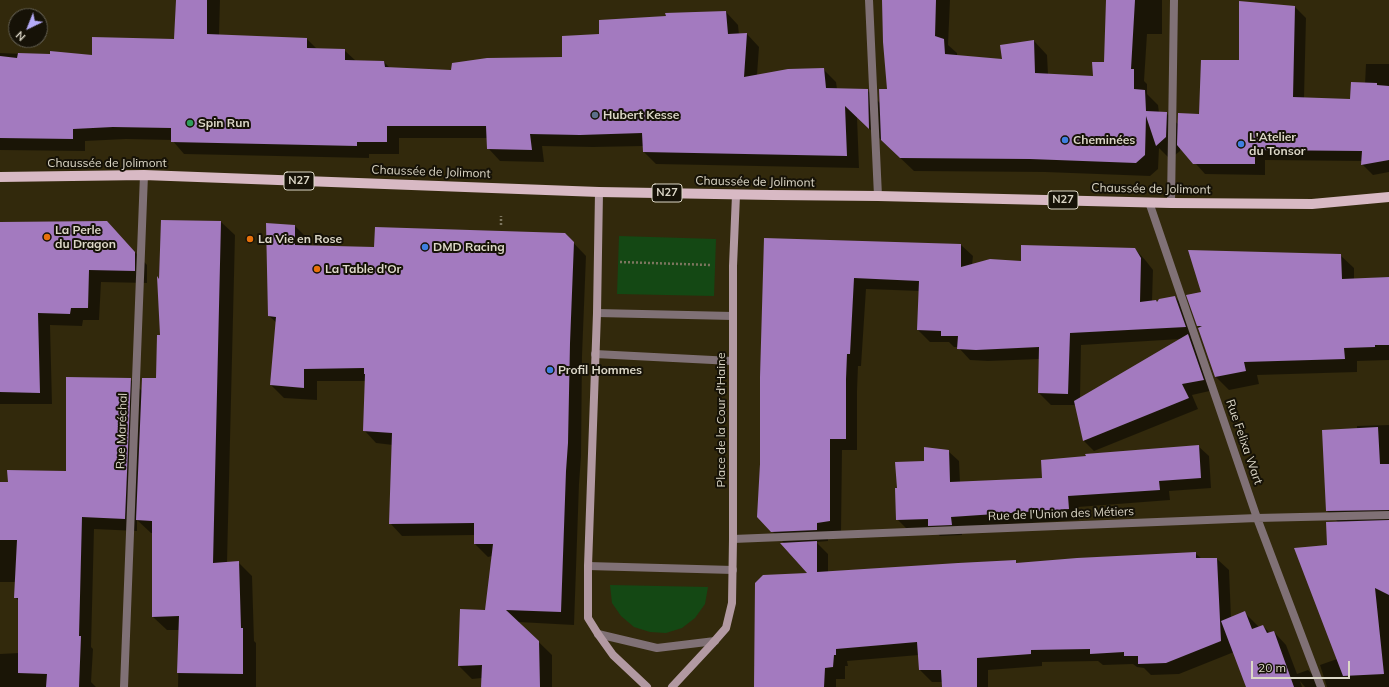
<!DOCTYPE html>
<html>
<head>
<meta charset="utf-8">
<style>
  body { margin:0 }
  #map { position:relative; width:1389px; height:687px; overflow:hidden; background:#32290c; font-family:Mulish,sans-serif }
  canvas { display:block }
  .north { position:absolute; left:8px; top:8px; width:40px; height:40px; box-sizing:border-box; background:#161207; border:1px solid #656154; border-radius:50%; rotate:223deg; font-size:11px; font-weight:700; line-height:16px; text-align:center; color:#dcd7c7 }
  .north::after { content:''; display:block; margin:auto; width:14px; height:18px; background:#b5acf9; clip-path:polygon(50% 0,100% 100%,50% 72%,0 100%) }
  .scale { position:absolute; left:1251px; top:661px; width:99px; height:18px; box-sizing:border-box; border:2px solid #dcd7c7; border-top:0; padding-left:5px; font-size:12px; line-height:14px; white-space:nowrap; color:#dcd7c7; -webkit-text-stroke:3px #161207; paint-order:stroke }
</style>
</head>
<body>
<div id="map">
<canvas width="1389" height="687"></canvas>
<div class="north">N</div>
<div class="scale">20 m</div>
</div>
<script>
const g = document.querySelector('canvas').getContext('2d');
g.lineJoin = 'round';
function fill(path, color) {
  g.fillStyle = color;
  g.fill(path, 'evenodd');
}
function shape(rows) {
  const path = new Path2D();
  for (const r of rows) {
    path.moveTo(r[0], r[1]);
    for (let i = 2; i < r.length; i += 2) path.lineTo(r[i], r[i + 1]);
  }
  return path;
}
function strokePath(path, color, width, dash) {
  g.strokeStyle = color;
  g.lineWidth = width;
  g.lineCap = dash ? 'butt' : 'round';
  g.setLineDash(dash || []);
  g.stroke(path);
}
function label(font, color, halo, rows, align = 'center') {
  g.font = font + ' Mulish,sans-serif';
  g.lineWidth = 4;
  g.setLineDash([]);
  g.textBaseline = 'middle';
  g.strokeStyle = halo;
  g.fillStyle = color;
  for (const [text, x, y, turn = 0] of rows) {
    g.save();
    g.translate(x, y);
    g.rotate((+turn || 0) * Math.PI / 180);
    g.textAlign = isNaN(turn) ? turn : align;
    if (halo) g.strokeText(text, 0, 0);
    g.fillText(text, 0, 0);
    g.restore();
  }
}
const green = shape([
  [619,236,716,239,714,296,617,294],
  [610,585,708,587,705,604,695,618,682,628,666,633,650,632,634,627,621,616,612,603]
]);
const shadow = shape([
  [176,0,220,0,219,35,307,39,317,49,344,50,356,61,384,62,390,68,452,71,563,58,601,35,726,12,738,25,739,35,747,34,759,47,757,75,824,70,836,82,837,89,867,90,880,103,888,90,883,0,950,0,948,45,957,53,957,56,1003,60,1034,41,1047,55,1048,74,1094,77,1105,63,1107,0,1162,0,1162,34,1147,34,1144,81,1147,84,1147,94,1158,105,1159,113,1166,113,1179,125,1200,115,1240,61,1295,7,1306,18,1304,98,1351,100,1365,84,1366,64,1389,64,1389,172,1373,175,1362,164,1362,161,1265,160,1265,175,1205,174,1180,146,1180,151,1170,159,1159,148,1158,169,1150,176,1045,172,914,171,857,117,859,168,656,164,644,152,644,146,593,147,542,146,544,162,500,161,488,148,488,138,399,138,399,154,369,154,369,158,184,154,172,140,126,139,85,141,85,151,0,150,0,53,92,57,175,40],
  [162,221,221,222,235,235,227,563,238,562,252,576,254,641,256,643,256,687,178,687,179,630,167,630,153,617,153,533,151,533,137,520,137,531,94,529,91,647,93,649,91,682,96,687,0,687,0,654,19,653,19,601,15,597,16,582,0,582,0,483,9,483,67,472,130,379,142,391,157,379,161,336,160,281],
  [0,222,119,235,147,265,147,283,101,282,99,320,83,320,82,326,50,325,52,404,0,404],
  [267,224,295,226,308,239,308,246,375,248,565,234,586,256,582,356,581,457,579,484,574,625,518,622,552,655,552,687,482,687,482,678,472,679,459,666,461,610,486,611,492,556,488,557,475,544,475,535,402,536,390,523,393,445,376,443,364,430,366,381,317,381,317,400,284,398,271,385,277,323,269,316],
  [765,239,961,245,973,256,972,265,1022,262,1135,249,1146,261,1153,270,1152,301,1158,303,1175,297,1187,309,1197,338,1191,338,1198,345,1214,390,1192,395,1198,409,1094,451,1083,440,1076,405,1051,405,1039,393,1040,359,988,361,970,360,958,347,954,347,949,342,930,342,918,330,920,291,866,289,861,366,858,366,857,391,857,450,842,450,841,533,828,534,828,541,816,542,828,554,828,572,1015,562,1018,564,1195,553,1202,559,1217,559,1229,570,1231,618,1245,613,1259,627,1263,626,1270,633,1274,632,1286,645,1297,674,1308,670,1321,683,1323,687,1305,687,1300,681,1302,687,1247,687,1234,652,1179,674,1151,675,1144,668,1137,667,1133,664,1103,665,1098,661,1042,662,1042,666,988,670,988,687,943,687,943,682,932,682,920,670,919,655,847,661,848,666,845,666,845,679,836,679,836,687,755,687,809,573,784,543,772,531,761,464],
  [1181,339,1080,398,1081,345],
  [1340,255,1354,268,1354,279,1389,277,1389,360,1357,361,1357,372,1257,375,1259,384,1229,390,1216,377,1199,329,1200,328,1198,326,1202,293],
  [1389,425,1389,687,1327,687,1320,665,1337,659,1328,546,1339,523,1327,511,1357,429,1357,426],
  [1198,446,1209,456,1211,488,1169,491,1170,500,1078,507,1079,520,962,527,962,535,940,536,933,529,908,530,897,519,898,488,925,462,948,451,959,461,960,482,1043,479]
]);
const building = shape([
  [176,0,207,0,207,34,307,38,307,48,345,49,345,60,384,61,385,67,451,70,452,63,487,58,562,57,562,36,599,34,599,20,666,16,665,13,726,11,728,34,747,33,744,77,788,69,824,68,826,88,868,89,869,129,845,106,847,156,643,152,642,133,580,135,530,134,532,150,487,149,486,126,387,126,387,142,357,142,357,146,171,142,171,128,113,127,73,129,73,139,0,138,0,56,17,58,18,53,50,54,50,51,92,55,92,37,174,39],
  [882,0,936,0,935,36,944,39,945,54,1002,59,1000,45,1034,40,1035,73,1093,76,1092,62,1104,62,1106,0,1135,0,1131,69,1134,69,1134,89,1145,90,1146,111,1167,112,1166,137,1156,146,1146,116,1145,155,1136,163,1030,159,900,158,881,140,879,89,887,89,883,42],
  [1239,1,1295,6,1293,97,1350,99,1351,82,1377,83,1377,85,1389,86,1389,160,1361,165,1362,151,1255,150,1255,164,1193,164,1177,145,1178,113,1199,114,1201,60,1239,60],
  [161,220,221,221,213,563,239,561,241,628,243,628,243,674,177,673,179,616,152,617,152,521,136,520,142,378,156,378,157,335,160,335,157,276,159,279],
  [107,221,135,252,135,271,89,270,88,308,71,308,70,314,38,313,40,393,0,392,0,222],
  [266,223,295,225,295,245,374,247,375,227,565,233,574,242,570,343,568,443,566,471,561,612,506,610,539,641,540,687,481,687,482,665,458,666,460,609,485,610,493,544,474,544,474,523,389,524,392,433,363,431,365,374,364,374,364,368,304,369,304,388,270,385,276,317,268,316],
  [764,238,961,244,961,267,990,259,1021,261,1021,245,1135,248,1141,258,1140,302,1156,300,1157,302,1159,299,1175,296,1186,327,1070,333,1068,394,1038,393,1039,347,976,350,957,349,958,336,941,336,941,331,917,330,919,281,854,278,850,354,847,354,846,379,846,439,830,439,830,521,817,523,817,530,771,532,757,517,760,464,760,377],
  [1188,250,1341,254,1342,279,1389,277,1389,345,1375,345,1375,347,1344,348,1345,359,1244,362,1246,371,1215,377,1198,328,1202,326,1197,326,1186,295,1201,292],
  [1188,334,1204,380,1182,384,1189,398,1083,441,1074,401],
  [66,377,131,378,125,519,82,517,79,636,81,636,79,687,46,687,47,674,18,673,18,598,14,598,17,540,0,540,0,482,8,482,7,470,66,471],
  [1378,427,1380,464,1389,464,1389,510,1326,511,1322,430],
  [1199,445,1201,478,1159,481,1160,490,1068,496,1069,509,951,517,952,525,928,526,928,519,896,520,895,488,897,488,895,462,924,461,924,447,949,450,950,482,1042,478,1041,460,1086,456,1085,454],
  [1389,520,1389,595,1375,588,1384,674,1343,676,1294,548,1327,545,1326,522],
  [817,541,817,572,958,563,1016,560,1016,563,1077,558,1196,552,1196,558,1217,558,1221,641,1166,663,1138,664,1138,656,1124,656,1124,652,1090,654,1090,649,1031,650,1031,654,977,658,977,687,942,687,941,670,919,670,917,642,836,649,836,655,834,655,833,667,825,668,824,687,754,687,755,583,763,575,807,573,780,543],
  [1245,611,1252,629,1263,625,1267,633,1274,631,1294,687,1246,687,1221,621]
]);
const path = shape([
  [501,225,501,216],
  [620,262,711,265]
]);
const lane = shape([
  [869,0,878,196],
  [1171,203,1174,0],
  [597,313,733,316],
  [595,354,732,361],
  [588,566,733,570]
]);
const street = shape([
  [1149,202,1257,518,1321,687],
  [733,539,1257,518,1389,515],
  [598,634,657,648,715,641],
  [124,687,144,175]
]);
const secondary = shape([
  [599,192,597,313,588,566,588,618,598,634,613,655,647,687],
  [672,687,712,644,726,628,732,603,733,539,733,266,736,195]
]);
const primary = shape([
  [0,177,144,175,599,192,773,195,878,196,1171,203,1312,204,1389,197]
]);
const markers = [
  [595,115,4,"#5c6f8a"],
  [190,123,4,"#2e9e5b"],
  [1065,140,4,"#3f7fe0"],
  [1241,144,4,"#3f7fe0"],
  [47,237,4,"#e8710a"],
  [250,239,4,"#e8710a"],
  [425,247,4,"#3f7fe0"],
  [317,269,4,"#e8710a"],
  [550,370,4,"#3f7fe0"]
];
const shields = [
  [299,181,30],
  [667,193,30],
  [1063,200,30]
];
const shieldNames = [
  ["N27",299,181],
  ["N27",667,193],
  ["N27",1063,200]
];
const poiNames = [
  ["Hubert Kesse",603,115],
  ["Spin Run",198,123],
  ["L'Atelier",1249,137],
  ["du Tonsor",1249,151],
  ["Cheminées",1073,140],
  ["La Perle",55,230],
  ["du Dragon",55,244],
  ["La Vie en Rose",258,239],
  ["DMD Racing",433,247],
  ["La Table d'Or",325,269],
  ["Profil Hommes",558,370]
];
const streetNames = [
  ["Chaussée de Jolimont",107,163],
  ["Chaussée de Jolimont",431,172,2],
  ["Chaussée de Jolimont",755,182,1],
  ["Chaussée de Jolimont",1151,189,1],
  ["Place de la Cour d'Haine",721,420,-90],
  ["Rue Maréchal",122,431,-88],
  ["Rue Felixa Wart",1244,442,71],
  ["Rue de l'Union des Métiers",1061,514,-2]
];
fill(green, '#144814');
fill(shadow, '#0007');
fill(building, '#a37abf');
strokePath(path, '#7d765f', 2.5, [2, 2]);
strokePath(lane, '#807176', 8);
strokePath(street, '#807176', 8);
strokePath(secondary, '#b299a2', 8);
strokePath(primary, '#d8b9c4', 10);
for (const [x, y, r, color] of markers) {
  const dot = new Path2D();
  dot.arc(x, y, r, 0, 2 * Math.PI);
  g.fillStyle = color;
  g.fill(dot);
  strokePath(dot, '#161207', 1.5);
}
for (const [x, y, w] of shields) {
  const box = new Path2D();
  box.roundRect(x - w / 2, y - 9, w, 18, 3);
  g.fillStyle = '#161207';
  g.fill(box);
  strokePath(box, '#dcd7c7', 1);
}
label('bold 11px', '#dcd7c7', null, shieldNames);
label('bold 12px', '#dcd7c7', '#161207', poiNames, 'left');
label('12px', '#dcd7c7', '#161207', streetNames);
</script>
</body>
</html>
